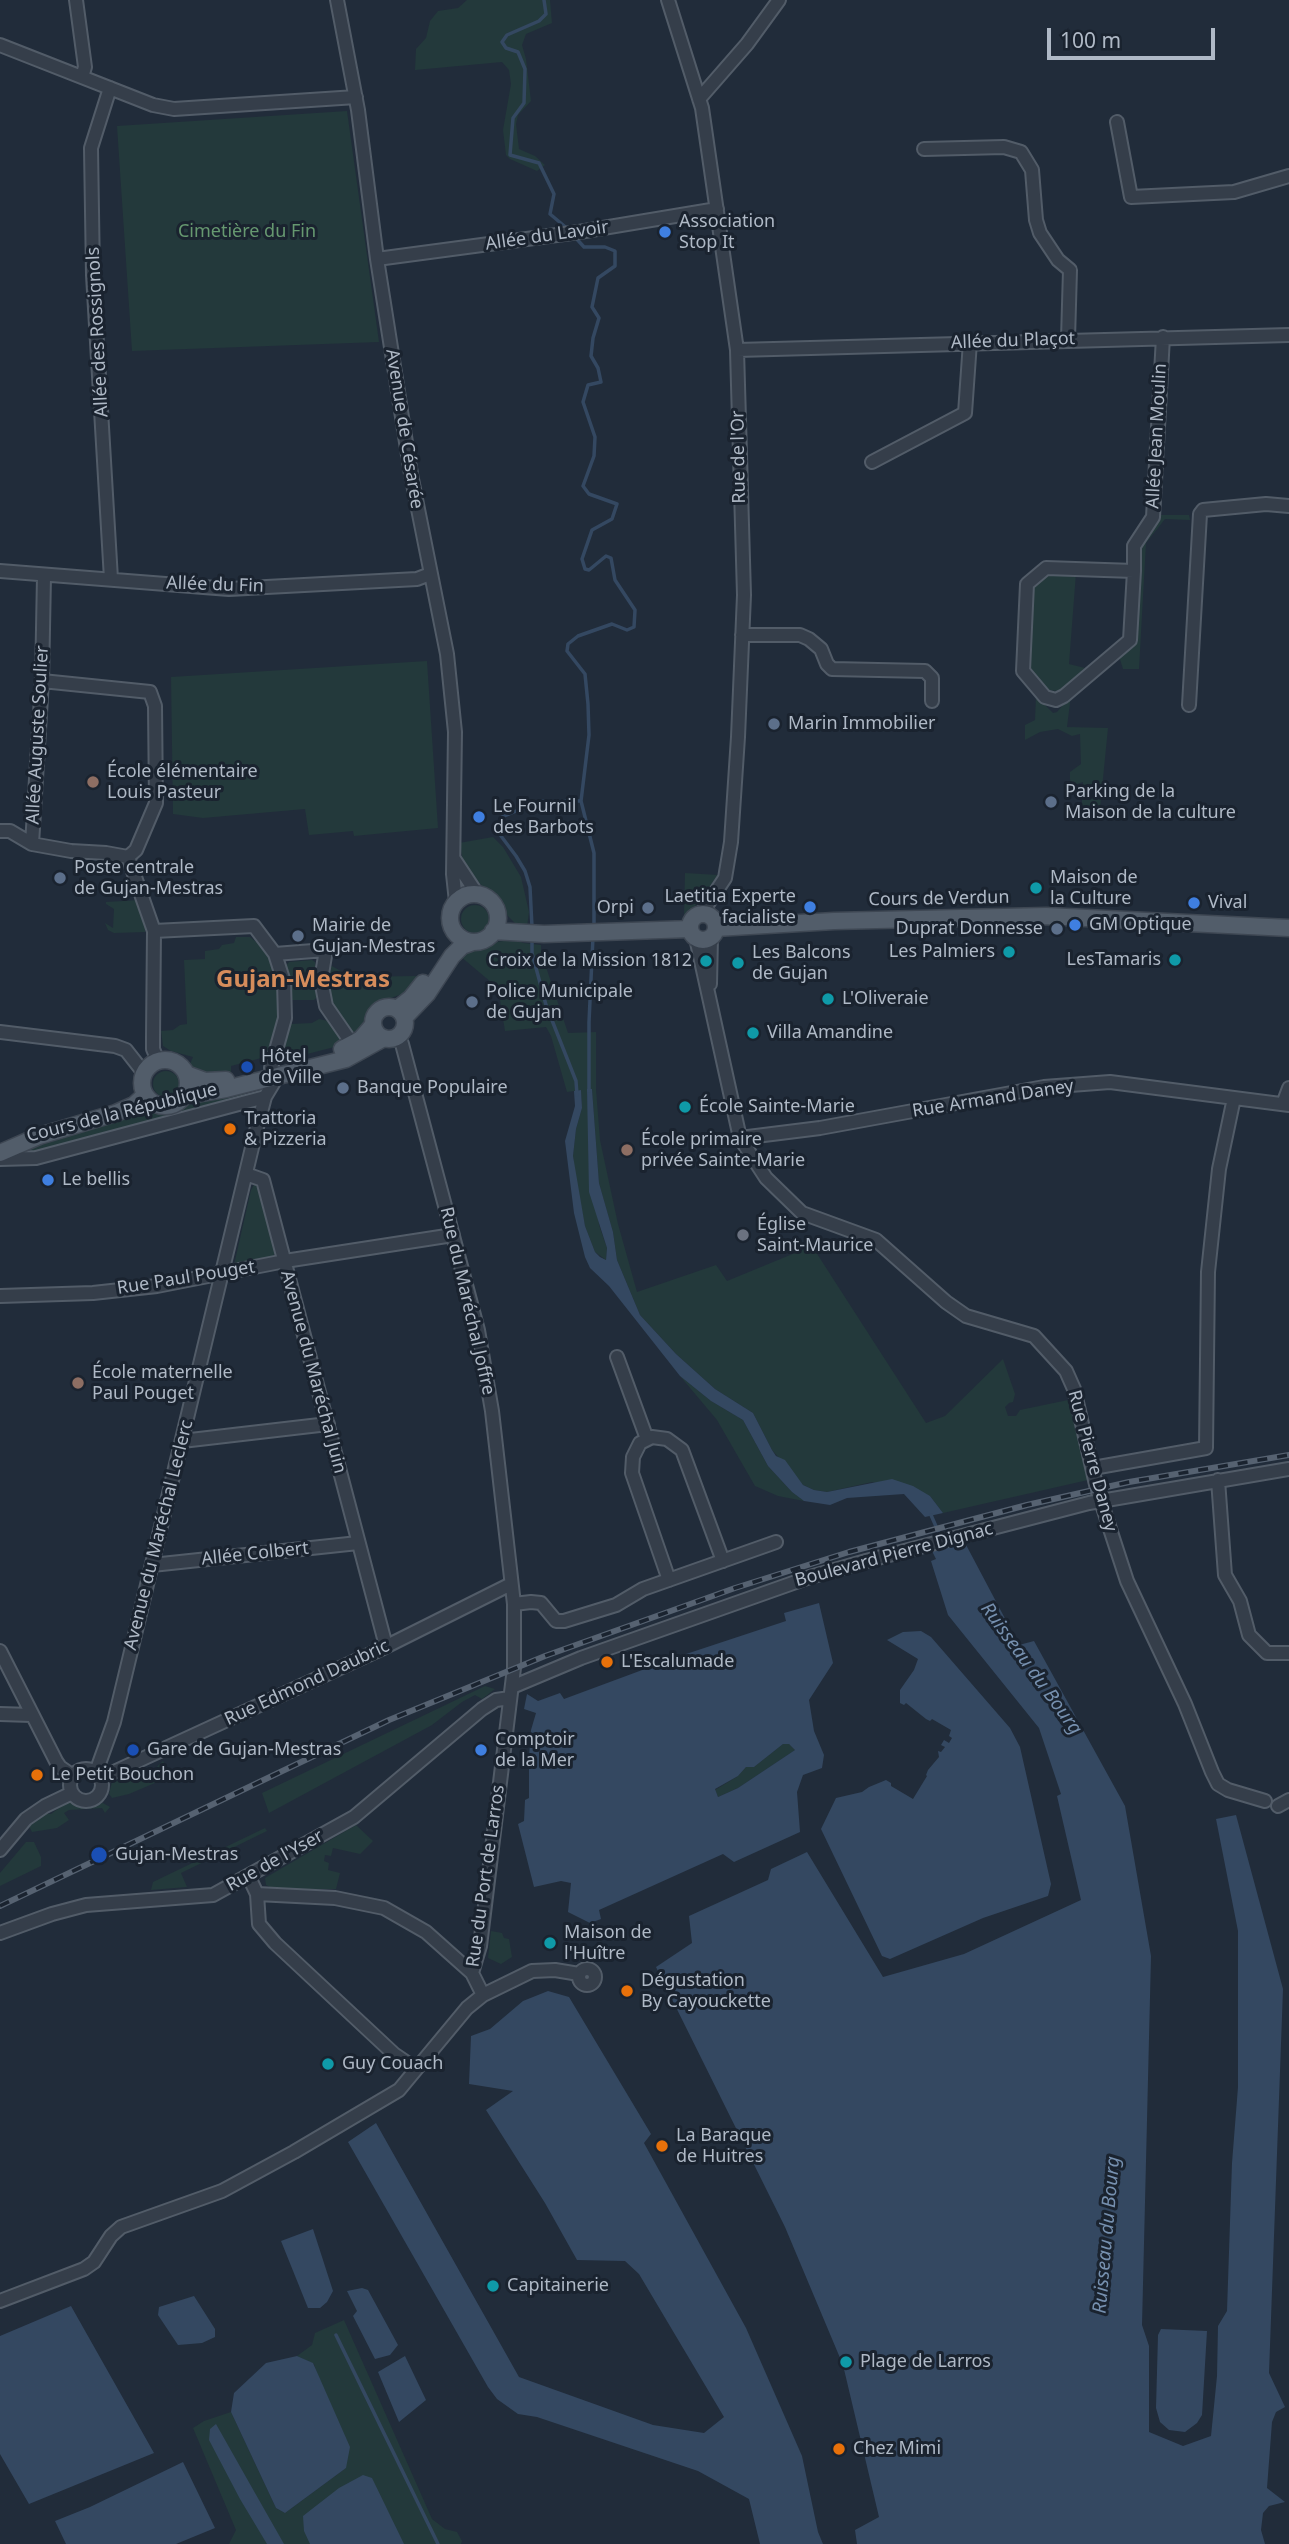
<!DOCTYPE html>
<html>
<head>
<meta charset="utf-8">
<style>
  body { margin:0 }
  #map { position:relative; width:1289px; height:2544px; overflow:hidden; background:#212c3a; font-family:"Noto Sans",sans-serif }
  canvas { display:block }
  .scale { position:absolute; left:1047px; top:28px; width:168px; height:32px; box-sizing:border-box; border:4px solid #afb9c6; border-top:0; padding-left:9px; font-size:21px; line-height:24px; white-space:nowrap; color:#afb9c6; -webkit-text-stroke:5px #1a232f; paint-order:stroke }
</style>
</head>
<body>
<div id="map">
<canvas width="1289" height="2544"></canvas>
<div class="scale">100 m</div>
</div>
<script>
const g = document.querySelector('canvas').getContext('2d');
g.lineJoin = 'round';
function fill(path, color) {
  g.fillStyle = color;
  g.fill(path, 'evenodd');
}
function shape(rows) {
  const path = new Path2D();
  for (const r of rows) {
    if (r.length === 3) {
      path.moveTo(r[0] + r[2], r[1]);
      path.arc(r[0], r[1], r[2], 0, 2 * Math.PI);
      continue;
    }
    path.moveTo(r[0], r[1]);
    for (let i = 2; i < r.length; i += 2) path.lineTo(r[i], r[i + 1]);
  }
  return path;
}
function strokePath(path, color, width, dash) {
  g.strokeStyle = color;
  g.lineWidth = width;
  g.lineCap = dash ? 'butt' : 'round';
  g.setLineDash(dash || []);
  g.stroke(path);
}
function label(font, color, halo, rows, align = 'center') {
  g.font = font + ' "Noto Sans",sans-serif';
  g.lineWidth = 6;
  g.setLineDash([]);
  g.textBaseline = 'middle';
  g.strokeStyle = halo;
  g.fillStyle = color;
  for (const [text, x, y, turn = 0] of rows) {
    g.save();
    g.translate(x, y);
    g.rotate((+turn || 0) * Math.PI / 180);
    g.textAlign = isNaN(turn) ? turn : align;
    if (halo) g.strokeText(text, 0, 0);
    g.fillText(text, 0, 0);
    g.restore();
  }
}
const green = shape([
  [467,0,550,0,552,23,526,34,522,45,526,59,531,101,518,115,516,124,519,149,535,156,545,165,537,171,510,159,506,155,503,130,511,84,509,70,502,62,415,70,416,49,426,38,430,21,438,11,458,8],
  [347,111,379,342,132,351,117,126],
  [1159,515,1189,515,1190,520,1165,519,1146,543,1139,669,1123,669,1119,656,1130,645,1140,546],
  [1048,573,1076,573,1069,664,1085,668,1060,691,1045,690,1028,669,1033,586],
  [427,661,438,828,354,836,353,831,309,835,305,809,203,818,173,814,171,677],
  [1071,695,1067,727,1108,728,1099,819,1081,818,1083,782,1071,786,1070,779,1070,772,1081,764,1080,734,1072,736,1058,729,1040,732,1025,740,1025,725,1035,720,1036,696,1053,713,1057,712],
  [493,837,503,847,521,877,529,912,527,927,515,923,508,916,502,905,467,871,463,860,459,843],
  [685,873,718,875,696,905,684,915],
  [140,900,145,917,145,932,114,933,108,930,105,923,113,928,114,909,106,904,106,902],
  [475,919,14],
  [236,937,250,937,260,945,273,963,279,1001,278,1021,269,1056,231,1066,231,1073,225,1077,199,1074,190,1064,193,1057,171,1051,163,1046,161,1031,173,1030,180,1025,187,1024,184,960,205,959,205,951,219,949,222,945,234,943],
  [514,939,523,943,541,945,541,952,568,1033,596,1032,596,1089,600,1140,618,1224,637,1292,716,1265,727,1281,812,1246,926,1423,945,1416,1003,1359,1015,1394,1013,1402,1009,1403,1005,1407,1008,1416,1016,1416,1020,1410,1068,1400,1088,1480,943,1513,930,1496,872,1482,827,1492,814,1490,803,1485,772,1450,753,1413,715,1389,676,1354,640,1315,617,1260,613,1232,599,1183,592,1089,587,1090,588,1105,599,1225,607,1248,606,1260,595,1252,585,1226,575,1178,573,1156,576,1129,582,1108,581,1090,567,1092,551,1036,546,1027,505,1031,498,988,460,956,468,951,485,949,497,942],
  [312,960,315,962,317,997,314,1000,291,1000,286,966,289,962],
  [332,966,351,977,417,976,410,991,372,1005,364,1018,365,1025,359,1031,352,1032,333,1006,330,997,327,982,330,968],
  [319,1019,328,1021,337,1031,343,1040,342,1045,284,1060,281,1056,291,1024,312,1023],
  [166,1084,13],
  [245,1091,246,1095,243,1097,32,1153,29,1149,33,1145,139,1112,149,1111,163,1114,171,1113,180,1110,194,1101],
  [255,1183,260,1186,277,1250,271,1259,234,1265,251,1190],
  [680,1376,711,1401,743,1420,768,1466,792,1492,804,1501,778,1496,755,1486,717,1420],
  [485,1686,495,1689,482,1699,475,1695,462,1702,432,1725,269,1813,262,1793],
  [783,1744,789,1744,795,1750,738,1788,718,1797,715,1790,738,1776,746,1767,754,1767],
  [163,1761,171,1775,169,1777,129,1794,112,1798,109,1794,112,1782,148,1775],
  [67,1802,85,1808,103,1803,110,1807,105,1813,102,1808,69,1810,64,1813,69,1820,57,1828,32,1832,29,1826,33,1818,41,1813,51,1814],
  [356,1825,373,1841,360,1854,333,1848,331,1856,325,1855,324,1861,329,1863,328,1870,340,1873,336,1889,274,1889,266,1885,265,1878],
  [265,1828,267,1831,181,1873,187,1887,151,1890,153,1882],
  [26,1842,34,1842,41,1857,41,1866,0,1886,0,1873],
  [491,1931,502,1933,504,1938,509,1939,512,1957,501,1964,488,1958],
  [344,2320,432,2519,445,2529,457,2532,462,2541,461,2544,229,2544,236,2530,193,2428,204,2421,231,2412,276,2508,285,2513,346,2468,314,2364,297,2356,312,2345,315,2333]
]);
const water = shape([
  [587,1089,592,1089,599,1183,613,1232,617,1260,640,1315,676,1354,715,1389,753,1413,772,1450,776,1456,785,1460,803,1485,814,1490,827,1492,892,1479,913,1486,930,1496,943,1513,925,1517,904,1494,847,1498,830,1505,804,1501,792,1492,768,1466,743,1420,711,1401,680,1376,609,1286,590,1268,585,1257,574,1213,565,1141,575,1106,574,1091,581,1090,582,1108,576,1129,573,1156,585,1226,595,1252,600,1257,606,1260,607,1248,589,1192],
  [964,1541,1019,1645,1034,1641,1125,1806,1151,1956,1142,2325,1149,2346,1149,2432,1183,2446,1211,2436,1217,2376,1218,2326,1227,2311,1232,2163,1238,2087,1238,1931,1216,1819,1236,1815,1283,1989,1269,2373,1285,2407,1276,2412,1272,2422,1267,2488,1285,2502,1269,2506,1263,2513,1261,2530,1265,2544,857,2544,855,2530,879,2517,843,2365,785,2227,656,1967,692,1943,689,1916,768,1880,771,1869,807,1852,883,1977,964,1954,1081,1900,1057,1796,1061,1794,1039,1728,948,1615,931,1561,936,1559,931,1549],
  [819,1603,833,1663,809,1700,814,1731,824,1755,822,1768,803,1775,797,1792,800,1832,734,1862,723,1854,599,1910,601,1919,590,1923,568,1912,571,1883,561,1881,534,1887,518,1824,524,1821,525,1800,529,1798,529,1757,531,1730,536,1713,524,1709,527,1694,538,1701,560,1693,564,1699,680,1656,786,1621,784,1613],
  [783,1744,789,1744,795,1750,738,1788,718,1797,715,1789,738,1776,746,1767,754,1767],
  [921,1631,931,1637,1010,1728,1020,1747,1051,1884,1048,1896,983,1918,890,1959,882,1956,821,1829,836,1798,862,1792,869,1787,886,1780,891,1783,891,1786,913,1799,927,1776,926,1775,928,1770,939,1757,938,1751,941,1752,945,1747,941,1745,944,1740,949,1743,952,1738,949,1736,951,1730,932,1719,930,1721,926,1719,906,1703,904,1705,900,1703,900,1690,914,1670,918,1659,887,1640,903,1632],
  [548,1991,569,1997,651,2134,644,2143,746,2328,802,2456,818,2532,823,2544,760,2544,749,2499,698,2471,537,2417,518,2414,497,2399,488,2387,348,2142,376,2123,519,2377,653,2425,704,2433,724,2417,639,2274,625,2261,577,2260,545,2203,486,2110,513,2091,469,2084,471,2036,490,2029,523,2001],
  [313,2229,333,2291,327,2302,320,2308,308,2308,281,2241],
  [362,2288,368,2290,398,2345,390,2355,375,2359,353,2316,357,2311,347,2291],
  [194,2296,215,2329,215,2337,202,2343,178,2345,158,2315,159,2307],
  [71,2306,154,2453,29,2504,0,2454,0,2336],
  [1161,2329,1207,2331,1202,2415,1197,2423,1185,2432,1169,2430,1160,2422,1156,2408,1158,2335],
  [297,2356,313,2363,350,2447,346,2468,285,2513,276,2508,231,2412,234,2393,266,2363],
  [405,2356,426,2400,399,2422,378,2372],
  [216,2424,255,2493,284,2544,267,2544,240,2499,209,2440,210,2429],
  [183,2462,215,2528,176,2544,66,2544,55,2521,90,2507],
  [363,2475,372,2478,404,2544,310,2544,304,2531,303,2516,339,2488]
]);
const stream = shape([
  [544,0,546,14,539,21,507,35,502,42,506,48,518,52,525,69,524,103,513,118,510,155,539,163,554,194,550,214,569,230],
  [574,236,584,247,605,247,615,251,615,266,598,278,592,307,599,318,593,338,591,356,598,368,601,382,588,385,583,402,595,437,594,456,583,486,589,494,617,504,612,519,592,530,582,559,585,569,589,570,606,556,611,558,615,580,635,610,634,627,627,630,612,624,578,636,568,644,567,651,585,674,588,704,589,735,581,801,594,853,594,926],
  [532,927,530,887,525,871,516,856,501,836,502,817,540,801,581,801],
  [532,939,532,953,546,1005,576,1081,577,1095],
  [589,1091,589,1022,593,937],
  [931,1515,942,1540],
  [336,2335,438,2544]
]);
const minor = shape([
  [76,0,85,67,82,77],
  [337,0,358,110,377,259,411,474,447,654,455,732,453,874,456,902],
  [668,0,702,108,737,350,744,595,738,737,731,842,725,878,701,914],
  [0,45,153,105,174,109,356,97],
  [110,88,91,148,93,275,111,579],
  [699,99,747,44,779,0],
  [1117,122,1131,197,1234,192,1289,176],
  [924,149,1004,147,1021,152,1032,170,1036,220,1040,233,1058,260,1070,270,1068,339],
  [377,259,579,232,717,209],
  [737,350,1289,335],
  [872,462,965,413,970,342],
  [0,571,229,589,417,579,430,574],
  [1134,571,1046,568,1027,584,1023,671,1045,697,1056,700,1064,696,1130,640,1134,571,1134,546,1153,517,1163,337],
  [742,635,800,635,809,639,821,649,827,664,832,669,925,671,932,678,932,701],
  [42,681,150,692,155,706,156,803,136,850,128,857],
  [1189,705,1200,514,1203,510,1266,504,1289,506],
  [0,831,10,831,32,844,71,851,106,853,128,857,154,931,153,1037,153,1049,158,1061],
  [32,844,42,681,44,576],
  [454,859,477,894],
  [154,931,254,926,275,954,284,982,285,1018,271,1068],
  [696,938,740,1138,766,1178,802,1213,876,1240,946,1302,966,1316,1034,1336,1066,1371,1074,1389,1097,1489,1127,1581,1185,1704,1212,1772,1218,1784,1228,1790,1265,1801],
  [275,954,326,950,321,980,326,1006,353,1045],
  [710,984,711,937],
  [0,1032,115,1046,126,1050,144,1073],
  [396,1037,402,1044,478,1330,492,1411,514,1604,514,1668,480,1946,472,1973],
  [1283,1104,1289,1088],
  [740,1138,820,1128,1044,1087,1110,1082,1289,1105],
  [0,1159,36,1158,265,1097],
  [246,1174,263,1180,386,1646],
  [0,1296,93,1293,157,1286,285,1261,453,1235],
  [617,1357,647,1439],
  [182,1441,328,1424],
  [1093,1468,1206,1448,1208,1272,1219,1169,1234,1098],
  [1218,1480,1225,1575,1240,1601,1249,1635,1267,1653,1289,1653],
  [152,1565,358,1543],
  [669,1580,632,1473,633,1457,640,1443,652,1437,667,1439,682,1450,723,1561],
  [514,1604,531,1602,541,1603,556,1621,564,1621,616,1605,643,1589,776,1542],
  [0,1651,56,1761,60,1767,73,1776],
  [512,1687,581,1658,810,1577,866,1561,1089,1503,1289,1469],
  [0,1714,31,1715],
  [86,1785,16],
  [96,1772,114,1722,256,1131,265,1097,277,1077],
  [101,1778,379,1650,511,1584],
  [1278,1806,1289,1800],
  [0,1850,26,1819,45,1806,72,1793],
  [249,1877,257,1894,259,1924,275,1943,394,2054,416,2069],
  [257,1894,335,1898,384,1908,426,1932,472,1973,483,1995],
  [0,1933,52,1914,86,1905,213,1895,354,1817,482,1709,496,1700,510,1698],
  [587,1977,8],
  [0,2301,84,2269,94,2262,111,2236,121,2227,222,2191,294,2152,399,2090,467,2008,483,1995,532,1971,555,1970,579,1974]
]);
const major = shape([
  [474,918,24],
  [703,927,13],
  [716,928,834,921,1046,916,1289,928],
  [493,931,544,934,690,929],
  [389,1023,16],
  [397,1009,411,998,423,983],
  [404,1018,427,994,452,956,462,946,473,942],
  [342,1049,361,1039,373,1025],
  [165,1083,23],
  [186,1074,205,1081,226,1080],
  [184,1096,226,1089,346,1059,384,1038],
  [0,1153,39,1136,116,1113,134,1105,145,1095]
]);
const rail = shape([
  [0,1906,389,1720,545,1656,735,1588,849,1552,1027,1505,1129,1482,1289,1455]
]);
const markers = [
  [665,232,7,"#3f7fe0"],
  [774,724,7,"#5c6f8a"],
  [93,782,7,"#8d6e63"],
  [1051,802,7,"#5c6f8a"],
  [479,817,7,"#3f7fe0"],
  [60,878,7,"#5c6f8a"],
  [1036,888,7,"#0f9aa8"],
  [1194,903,7,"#3f7fe0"],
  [810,907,7,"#3f7fe0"],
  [648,908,7,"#5c6f8a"],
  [1075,925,7,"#3f7fe0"],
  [1057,929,7,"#5c6f8a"],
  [298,936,7,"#5c6f8a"],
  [1009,952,7,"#0f9aa8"],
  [1175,960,7,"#0f9aa8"],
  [706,961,7,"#0f9aa8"],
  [738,963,7,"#0f9aa8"],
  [828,999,7,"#0f9aa8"],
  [472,1002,7,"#5c6f8a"],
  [753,1033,7,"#0f9aa8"],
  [247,1067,7,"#1a4fb4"],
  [343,1088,7,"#5c6f8a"],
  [685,1107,7,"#0f9aa8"],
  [230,1129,7,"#e8710a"],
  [627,1150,7,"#8d6e63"],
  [48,1180,7,"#3f7fe0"],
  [743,1235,7,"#6b7280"],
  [78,1383,7,"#8d6e63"],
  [607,1662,7,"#e8710a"],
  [133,1750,7,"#1a4fb4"],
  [481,1750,7,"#3f7fe0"],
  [37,1775,7,"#e8710a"],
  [99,1855,9,"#1a4fb4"],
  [550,1943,7,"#0f9aa8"],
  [627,1991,7,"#e8710a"],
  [328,2064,7,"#0f9aa8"],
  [662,2146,7,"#e8710a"],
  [493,2286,7,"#0f9aa8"],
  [846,2362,7,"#0f9aa8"],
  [839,2449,7,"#e8710a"]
];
const poiNames = [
  ["Association",679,222],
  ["Stop It",679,243],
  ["Marin Immobilier",788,724],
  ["École élémentaire",107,772],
  ["Louis Pasteur",107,793],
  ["Parking de la",1065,792],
  ["Maison de la culture",1065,813],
  ["Le Fournil",493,807],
  ["des Barbots",493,828],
  ["Poste centrale",74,868],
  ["de Gujan-Mestras",74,889],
  ["Maison de",1050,878],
  ["la Culture",1050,899],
  ["Laetitia Experte",796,897,"right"],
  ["facialiste",796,918,"right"],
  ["Vival",1208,903],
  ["Orpi",634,908,"right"],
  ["GM Optique",1089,925],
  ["Mairie de",312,926],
  ["Gujan-Mestras",312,947],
  ["Duprat Donnesse",1043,929,"right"],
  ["Les Palmiers",995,952,"right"],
  ["Les Balcons",752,953],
  ["de Gujan",752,974],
  ["LesTamaris",1161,960,"right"],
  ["Croix de la Mission 1812",692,961,"right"],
  ["Police Municipale",486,992],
  ["de Gujan",486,1013],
  ["L'Oliveraie",842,999],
  ["Villa Amandine",767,1033],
  ["Hôtel",261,1057],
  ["de Ville",261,1078],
  ["Banque Populaire",357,1088],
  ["École Sainte-Marie",699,1107],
  ["Trattoria",244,1119],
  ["& Pizzeria",244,1140],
  ["École primaire",641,1140],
  ["privée Sainte-Marie",641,1161],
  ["Le bellis",62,1180],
  ["Église",757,1225],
  ["Saint-Maurice",757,1246],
  ["École maternelle",92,1373],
  ["Paul Pouget",92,1394],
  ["L'Escalumade",621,1662],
  ["Comptoir",495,1740],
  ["de la Mer",495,1761],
  ["Gare de Gujan-Mestras",147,1750],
  ["Le Petit Bouchon",51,1775],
  ["Gujan-Mestras",115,1855],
  ["Maison de",564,1933],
  ["l'Huître",564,1954],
  ["Dégustation",641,1981],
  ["By Cayouckette",641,2002],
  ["Guy Couach",342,2064],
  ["La Baraque",676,2136],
  ["de Huitres",676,2157],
  ["Capitainerie",507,2286],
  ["Plage de Larros",860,2362],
  ["Chez Mimi",853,2449]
];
const parkNames = [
  ["Cimetière du Fin",247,232]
];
const streetNames = [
  ["Allée du Lavoir",547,236,-8],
  ["Allée des Rossignols",98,332,-93],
  ["Allée du Plaçot",1013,341,-2],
  ["Avenue de Césarée",404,429,81],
  ["Allée Jean Moulin",1157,436,-87],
  ["Rue de l'Or",739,457,-91],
  ["Allée du Fin",215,585,2],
  ["Allée Auguste Soulier",38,735,-87],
  ["Cours de Verdun",939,899,-1],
  ["Rue Armand Daney",993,1099,-9],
  ["Cours de la République",122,1113,-14],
  ["Rue Paul Pouget",186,1278,-9],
  ["Rue du Maréchal Joffre",467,1301,77],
  ["Avenue du Maréchal Juin",313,1372,75],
  ["Rue Pierre Daney",1092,1461,75],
  ["Avenue du Maréchal Leclerc",159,1535,-76],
  ["Allée Colbert",255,1554,-6],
  ["Boulevard Pierre Dignac",894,1555,-15],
  ["Rue Edmond Daubric",307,1683,-25],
  ["Rue de l'Yser",275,1861,-29],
  ["Rue du Port de Larros",486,1876,-82]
];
const waterNames = [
  ["Ruisseau du Bourg",1031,1669,54],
  ["Ruisseau du Bourg",1107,2235,-85]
];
const districtNames = [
  ["Gujan-Mestras",303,980]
];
fill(green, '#23393b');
fill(water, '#344861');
strokePath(stream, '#344861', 3.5);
strokePath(minor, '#525c68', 16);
strokePath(major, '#3e4753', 19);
strokePath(minor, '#353e4a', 12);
strokePath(major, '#525d6a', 16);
strokePath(rail, '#566271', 6);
strokePath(rail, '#1a232f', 3.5, [10]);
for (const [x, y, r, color] of markers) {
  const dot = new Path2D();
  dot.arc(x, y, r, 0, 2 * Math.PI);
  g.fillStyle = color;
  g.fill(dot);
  strokePath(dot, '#1a232f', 2.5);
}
label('18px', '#afb9c6', '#1a232f', poiNames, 'left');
label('18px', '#669870', '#1a232f', parkNames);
label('18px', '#afb9c6', '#1a232f', streetNames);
label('italic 19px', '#7690af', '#1a232f', waterNames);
label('bold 24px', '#d68c5b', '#1a232f', districtNames);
</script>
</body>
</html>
